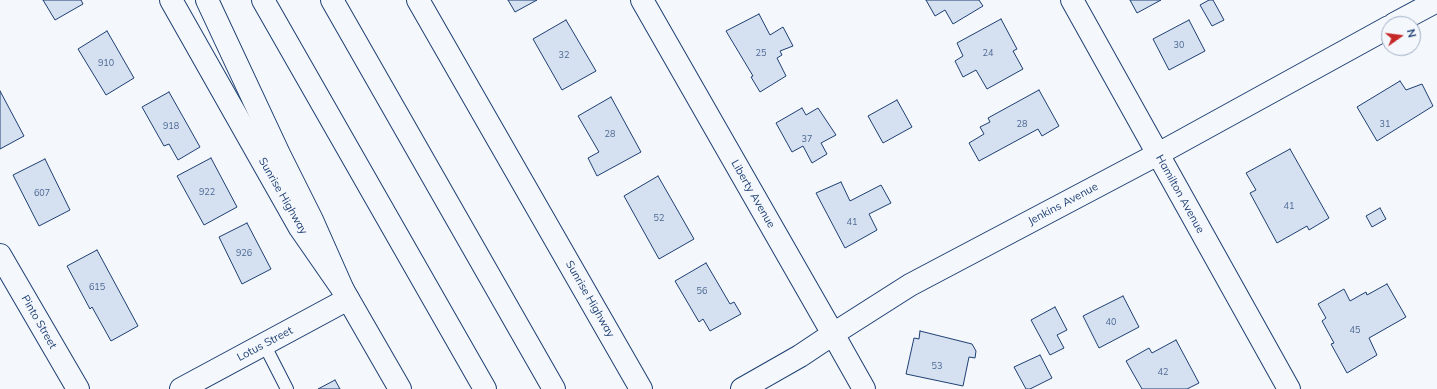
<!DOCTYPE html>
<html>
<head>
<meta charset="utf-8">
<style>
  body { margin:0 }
  #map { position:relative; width:1437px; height:389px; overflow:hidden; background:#f4f7fb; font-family:Mulish,sans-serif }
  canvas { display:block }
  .north { position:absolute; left:1381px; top:16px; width:40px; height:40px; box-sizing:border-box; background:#f4f7fb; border:1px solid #9eadc5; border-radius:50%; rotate:76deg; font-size:11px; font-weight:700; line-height:16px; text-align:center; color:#1d3f73 }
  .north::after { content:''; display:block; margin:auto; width:14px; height:18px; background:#c62828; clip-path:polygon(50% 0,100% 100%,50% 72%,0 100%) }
</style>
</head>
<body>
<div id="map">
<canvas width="1437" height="389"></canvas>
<div class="north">N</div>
</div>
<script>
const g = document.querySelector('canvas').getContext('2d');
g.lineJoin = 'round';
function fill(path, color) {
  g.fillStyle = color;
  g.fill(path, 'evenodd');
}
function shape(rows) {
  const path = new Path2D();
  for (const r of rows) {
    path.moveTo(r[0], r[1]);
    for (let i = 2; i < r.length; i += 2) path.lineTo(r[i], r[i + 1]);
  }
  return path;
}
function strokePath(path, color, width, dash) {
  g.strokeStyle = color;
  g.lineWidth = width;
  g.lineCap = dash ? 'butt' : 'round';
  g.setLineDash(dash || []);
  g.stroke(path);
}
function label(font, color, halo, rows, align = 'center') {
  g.font = font + ' Mulish,sans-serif';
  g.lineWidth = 3;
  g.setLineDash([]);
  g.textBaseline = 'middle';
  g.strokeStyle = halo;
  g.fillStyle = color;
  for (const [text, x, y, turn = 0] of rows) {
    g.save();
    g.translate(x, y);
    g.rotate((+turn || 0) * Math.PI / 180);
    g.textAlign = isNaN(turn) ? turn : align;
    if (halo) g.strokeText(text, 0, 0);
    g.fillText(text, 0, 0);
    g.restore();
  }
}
const building = shape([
  [43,0,81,0,83,4,55,20,43,0],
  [508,0,537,0,515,12,508,0],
  [926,0,979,0,983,6,953,24,945,10,935,16,926,0],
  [1130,0,1161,0,1137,13,1130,0],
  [1209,0,1213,0,1224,20,1212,26,1200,5,1209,0],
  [759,14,770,35,783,27,793,46,780,51,782,55,777,58,786,76,760,92,751,77,753,76,726,31,759,14],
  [1001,19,1017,49,1013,51,1023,69,987,89,976,70,963,77,955,61,963,56,957,43,1001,19],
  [566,20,596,71,562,90,533,39,566,20],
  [1189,20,1205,51,1169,70,1153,39,1189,20],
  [107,31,134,78,106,95,78,49,107,31],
  [1400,81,1406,90,1422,84,1433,106,1377,141,1357,107,1400,81],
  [1039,90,1059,126,1042,136,1038,129,979,161,969,143,984,134,980,127,990,122,988,118,1039,90],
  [0,91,24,136,0,149,0,91],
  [169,92,200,147,178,160,169,144,164,146,142,107,169,92],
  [611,97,641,152,597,176,588,158,599,152,578,116,611,97],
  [897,100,912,127,883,143,868,116,897,100],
  [802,108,806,115,818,108,836,135,821,143,827,154,812,163,803,146,792,152,776,123,802,108],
  [1290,149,1329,218,1309,230,1307,226,1277,243,1250,193,1256,190,1246,173,1290,149],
  [211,158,237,207,204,225,177,176,211,158],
  [45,159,70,210,39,226,13,175,45,159],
  [658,176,694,239,659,259,624,196,658,176],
  [841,182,850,201,881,185,891,203,869,214,877,230,845,248,816,193,841,182],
  [1380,208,1386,219,1372,227,1366,216,1380,208],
  [247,223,271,269,242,284,219,237,247,223],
  [97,250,138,326,111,341,92,307,90,309,67,266,97,250],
  [706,263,730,304,734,302,741,314,710,331,703,319,699,322,675,281,706,263],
  [1387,284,1406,317,1369,338,1377,355,1347,373,1331,344,1334,343,1322,321,1326,318,1318,304,1344,289,1350,301,1366,292,1367,295,1387,284],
  [1123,296,1139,327,1099,348,1083,316,1123,296],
  [1055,307,1067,330,1057,335,1064,348,1050,355,1031,320,1055,307],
  [920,331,972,344,976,351,975,358,969,357,963,386,906,374,914,338,919,339,920,331],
  [1176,340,1199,383,1187,389,1142,389,1126,361,1149,348,1152,353,1176,340],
  [1040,355,1052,378,1030,389,1026,389,1014,367,1040,355],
  [335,380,340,389,318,389,335,380]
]);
const lane = shape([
  [264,344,287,389]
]);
const street = shape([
  [642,0,833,334,910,285,1158,154,1389,27],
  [1072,0,1289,389],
  [1394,24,1437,1],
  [0,255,78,389],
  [181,389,348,299]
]);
const secondary = shape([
  [171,0,300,228,343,290,400,389],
  [418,0,641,389],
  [742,389,800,356,833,334,864,389]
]);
const highway = shape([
  [207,0,279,154,312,220,343,290],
  [263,0,485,389],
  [332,0,554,389]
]);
const numberNames = [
  ["30",1179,45],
  ["25",761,53],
  ["24",988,53],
  ["32",564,55],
  ["910",106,63],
  ["28",1022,124],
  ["31",1385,124],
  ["918",171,126],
  ["28",610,134],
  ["37",807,139],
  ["922",207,192],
  ["607",42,193],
  ["41",1289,206],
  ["52",659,218],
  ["41",852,222],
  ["926",244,253],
  ["615",97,287],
  ["56",702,291],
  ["40",1111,322],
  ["45",1355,330],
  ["53",937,366],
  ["42",1163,372]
];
const streetNames = [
  ["Liberty Avenue",753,194,60],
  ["Hamilton Avenue",1180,194,61],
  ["Sunrise Highway",283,196,60],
  ["Jenkins Avenue",1063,204,-28],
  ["Sunrise Highway",590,299,60],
  ["Pinto Street",39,322,60],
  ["Lotus Street",265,344,-28]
];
fill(building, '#d5e0f0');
strokePath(building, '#1d3f73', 1);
strokePath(lane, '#1d3f73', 14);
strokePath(street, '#1d3f73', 24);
strokePath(secondary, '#1d3f73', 24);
strokePath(highway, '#1d3f73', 24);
strokePath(lane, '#f4f7fb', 12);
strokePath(street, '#f4f7fb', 22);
strokePath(secondary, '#f4f7fb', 22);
strokePath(highway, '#f4f7fb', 22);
label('9px', '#4b6792', null, numberNames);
label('11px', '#1d3f73', '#f4f7fb', streetNames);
</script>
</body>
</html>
